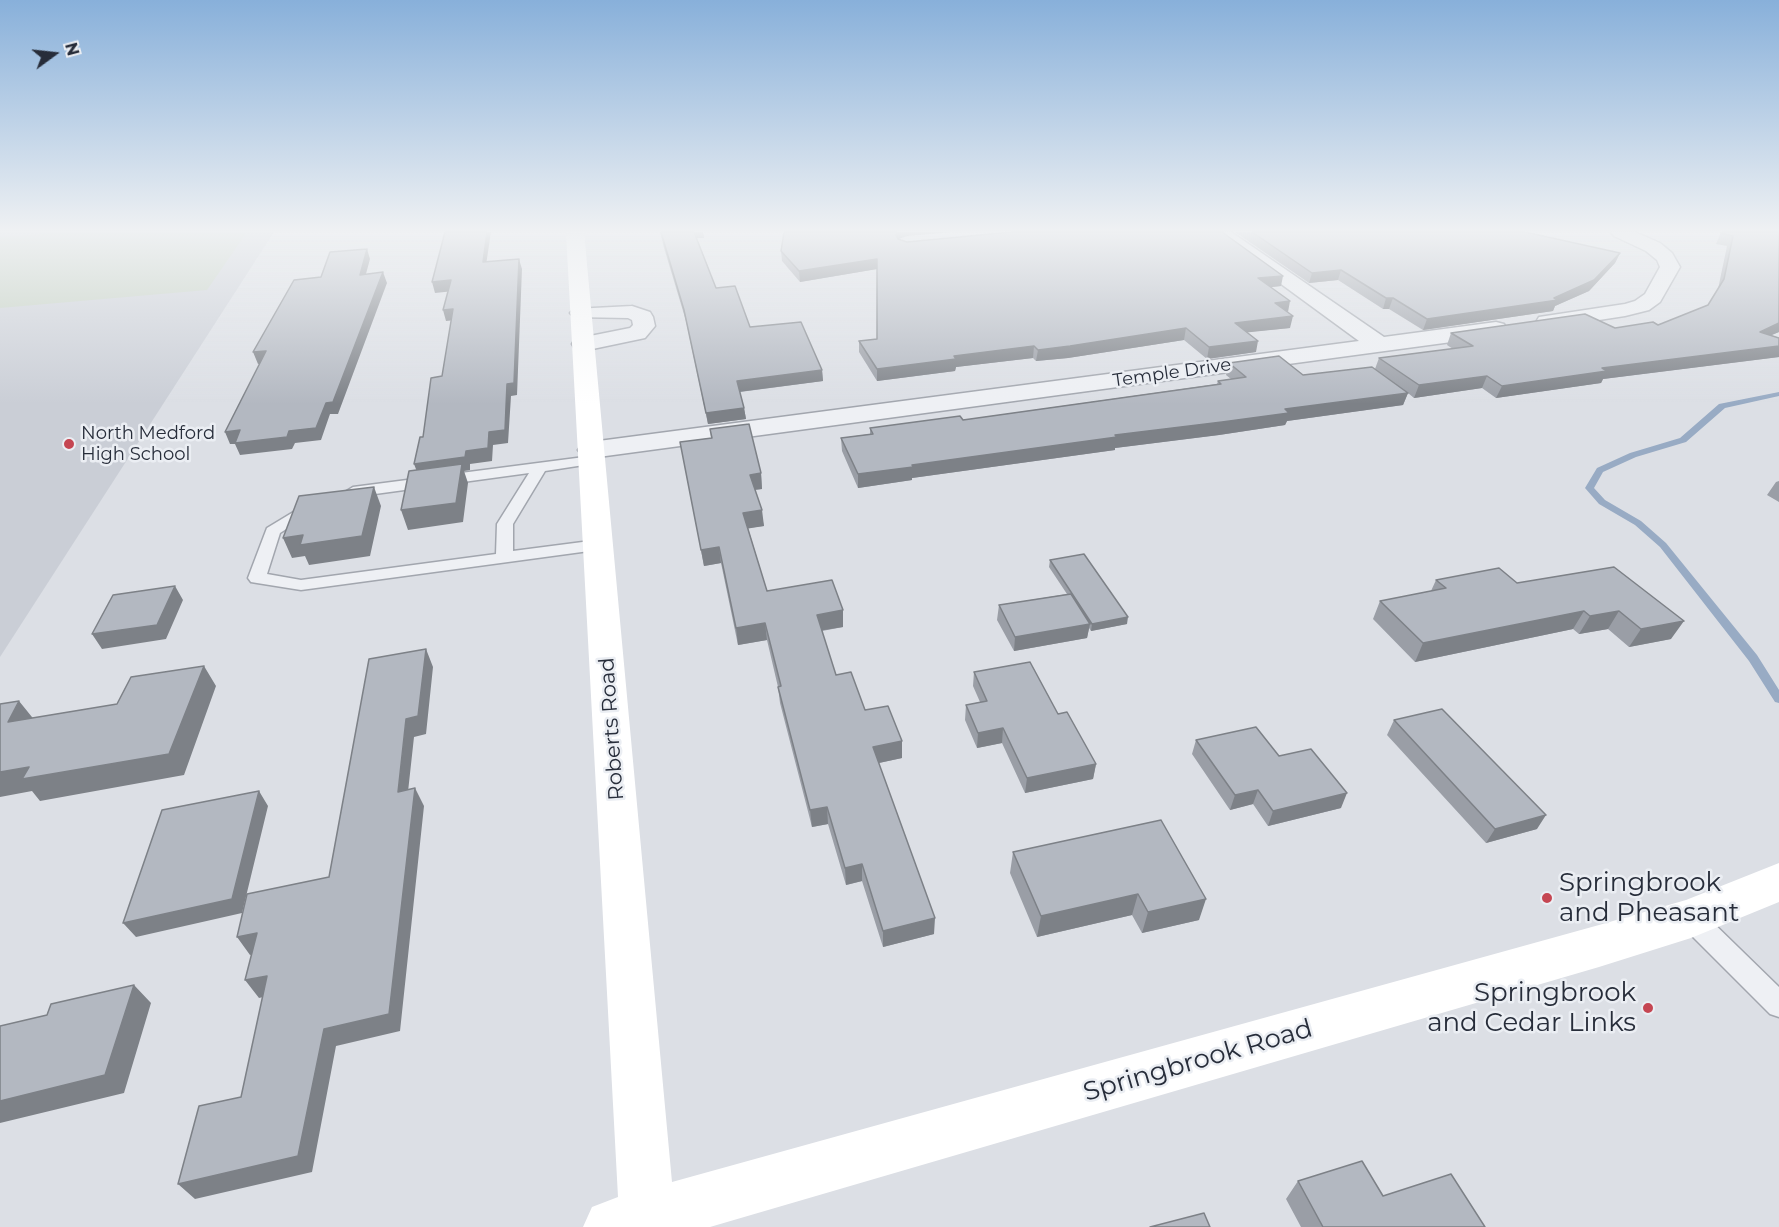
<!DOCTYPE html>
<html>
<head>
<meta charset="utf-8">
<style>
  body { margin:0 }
  #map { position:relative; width:1779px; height:1227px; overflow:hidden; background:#dcdfe5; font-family:Montserrat,sans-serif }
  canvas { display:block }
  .north { position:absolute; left:24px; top:24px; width:60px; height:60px; -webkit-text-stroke:4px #ebeef3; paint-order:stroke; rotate:75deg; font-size:16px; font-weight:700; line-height:24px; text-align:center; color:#272d3a }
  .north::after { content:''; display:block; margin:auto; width:21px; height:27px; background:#272d3a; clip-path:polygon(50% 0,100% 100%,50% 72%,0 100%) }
</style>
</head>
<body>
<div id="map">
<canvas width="1779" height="1227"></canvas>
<div class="north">N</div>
</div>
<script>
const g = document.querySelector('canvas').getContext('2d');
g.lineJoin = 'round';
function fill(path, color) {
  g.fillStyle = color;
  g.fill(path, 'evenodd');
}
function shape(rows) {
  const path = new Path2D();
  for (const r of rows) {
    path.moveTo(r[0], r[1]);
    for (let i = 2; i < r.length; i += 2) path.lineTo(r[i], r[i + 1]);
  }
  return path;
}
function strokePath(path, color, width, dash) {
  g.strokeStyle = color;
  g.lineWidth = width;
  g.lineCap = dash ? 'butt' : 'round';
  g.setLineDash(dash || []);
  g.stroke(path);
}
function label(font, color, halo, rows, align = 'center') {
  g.font = font + ' Montserrat,sans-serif';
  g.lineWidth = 5;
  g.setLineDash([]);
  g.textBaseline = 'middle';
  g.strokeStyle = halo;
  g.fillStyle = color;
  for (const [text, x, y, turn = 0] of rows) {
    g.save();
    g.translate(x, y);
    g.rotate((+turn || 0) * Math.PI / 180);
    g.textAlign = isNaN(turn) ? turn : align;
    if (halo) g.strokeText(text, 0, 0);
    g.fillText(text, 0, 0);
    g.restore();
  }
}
const built = shape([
  [0,232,274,232,0,657]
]);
const green = shape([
  [69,232,247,232,207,290,0,308,0,237]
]);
const stream = shape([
  [1779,392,1779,396,1725,408,1686,442,1636,457,1603,472,1594,488,1605,500,1641,521,1666,543,1757,655,1779,690,1779,703,1775,702,1749,661,1660,547,1635,525,1599,504,1585,488,1597,468,1630,453,1680,438,1719,404,1779,392]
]);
const lane = shape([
  [592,456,597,457,599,460,597,463,545,471,513,524,513,551,598,540,606,545,604,549,301,590,257,583,251,582,248,578,267,528,310,502,318,507,316,510,280,533,267,574,301,580,496,554,497,524,529,473,353,497,345,492,353,487,592,456],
  [1691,907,1700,910,1779,987,1779,1017,1770,1014,1682,926,1679,918,1682,910,1691,907]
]);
const street = shape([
  [1210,232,1231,232,1384,337,1496,322,1504,324,1507,329,1504,334,1496,336,591,458,582,456,578,450,582,444,591,442,1359,341,1210,232],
  [1611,232,1635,232,1660,243,1672,253,1680,267,1660,302,1649,310,1625,316,1547,328,1539,327,1536,322,1539,317,1625,304,1635,301,1645,294,1660,267,1657,260,1646,251,1614,236,1611,232],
  [632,306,650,312,653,317,655,326,645,338,583,351,575,349,572,344,575,339,630,328,633,325,632,320,628,318,574,317,570,313,574,309,632,306]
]);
const secondary = shape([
  [566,232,584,232,672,1182,1599,925,1686,900,1779,863,1779,902,1691,938,1599,967,710,1227,583,1227,592,1207,618,1197,566,232]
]);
const wall = shape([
  [660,232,703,232,704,238,697,238,716,288,750,327,822,370,823,381,740,392,744,408,746,419,708,424,686,321,664,248],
  [1235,232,1525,232,1620,253,1615,263,1589,291,1555,306,1553,311,1423,330,1389,309,1383,309,1338,280,1309,283],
  [1721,232,1779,232,1779,332,1771,335,1779,338,1779,357,1603,379,1601,383,1496,398,1482,388,1414,398,1408,393,1403,405,1287,421,1285,425,1219,435,1115,448,1115,450,912,478,912,480,858,488,842,451,841,438,870,434,870,428,963,420,1217,384,1218,381,1231,379,1226,375,1229,363,1303,375,1375,369,1379,358,1453,349,1447,345,1451,333,1615,328,1658,325,1708,305,1718,289,1727,246,1716,244],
  [907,236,898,239,907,242,1281,286,1271,287,1287,312,1290,328,1247,332,1256,352,1207,359,1184,340,1068,358,1036,361,1033,358,956,367,955,371,877,381,859,352,859,341,877,339,877,269,800,282,782,261,781,251],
  [710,429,761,473,762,489,755,490,764,526,748,528,767,591,843,610,843,627,822,631,836,675,865,710,902,741,902,758,879,763,934,934,883,947,862,881,846,885,828,824,812,827,780,703,778,687,767,640,738,645,721,563,704,566,680,442,711,438],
  [1779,481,1779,502,1767,495,1776,482],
  [1050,560,1127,624,1091,631,1089,628,1087,638,1014,651,997,620,999,605,1067,594,1049,567],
  [1614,567,1671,639,1629,647,1608,629,1579,634,1573,629,1415,662,1373,619,1380,601,1431,591,1436,580,1517,583],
  [974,672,1058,714,1096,764,1093,779,1025,793,1002,743,977,748,965,720,966,705,980,702,973,686],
  [1394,720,1537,829,1486,843,1387,735],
  [1196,740,1279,756,1341,808,1268,826,1253,804,1230,810,1192,754],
  [1161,820,1199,920,1142,933,1132,915,1037,937,1010,873,1013,852],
  [1298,1181,1383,1196,1485,1227,1301,1227,1286,1199]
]);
const shadedWall = shape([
  [487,232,491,232,485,272,483,262],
  [693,232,703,232,704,238,694,238],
  [897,232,953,232,907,236,898,239,896,235],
  [367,249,370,259,363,285,360,275],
  [1620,253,1615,263,1589,291,1555,306,1553,311,1423,330,1427,319,1554,298],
  [519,259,522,269,517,395,511,396,508,443,493,445,492,461,470,464,470,470,464,471,468,483,463,522,408,530,401,510,419,477,414,464,466,451,489,432,507,384],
  [877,259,877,269,800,282,799,271],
  [1341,270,1338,280,1309,283,1312,273],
  [383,272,387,283,338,414,330,414,321,440,295,443,292,449,240,455,235,444,230,444,225,432,240,430,289,431,326,403],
  [1283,276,1281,286,1255,289,1258,278],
  [451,280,454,291,435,293,432,282],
  [1386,298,1393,298,1389,309,1383,309],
  [1290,301,1288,312,1275,303],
  [453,309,456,320,446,321,443,310],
  [1293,316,1290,328,1232,334,1235,323],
  [1779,323,1779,332,1753,343,1760,332],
  [1186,328,1184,340,1068,358,1036,361,1038,350],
  [1258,341,1256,352,1207,359,1209,347],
  [1034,346,1033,358,956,367,955,371,877,381,877,369,954,356],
  [1779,346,1779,357,1603,379,1601,383,1496,398,1502,386,1602,368],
  [266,351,271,362,258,364,253,352],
  [822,370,823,381,738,392,737,381],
  [1487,376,1482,388,1414,398,1419,385],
  [1408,393,1403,405,1287,421,1285,425,1219,435,1115,448,1115,450,912,478,912,480,858,488,858,474,912,465,1285,409],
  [744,408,746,419,708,424,706,413],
  [761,473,762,489,752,490,750,475],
  [374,487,381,506,370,556,309,565,305,556,292,558,283,538],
  [762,510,764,526,745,529,743,513],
  [719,547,721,563,704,566,701,550],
  [175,586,183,600,166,639,102,649,92,634],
  [843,610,843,627,818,631,817,615],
  [1584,611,1573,629,1415,662,1423,643],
  [1619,611,1608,629,1579,634,1590,616],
  [1128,617,1127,624,1091,631,1092,624],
  [1684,621,1671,639,1629,647,1641,629],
  [765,623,767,640,738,645,736,628],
  [1090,624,1087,638,1014,651,1015,637],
  [426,649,433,667,426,734,414,737,406,810,398,792,406,719],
  [204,666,216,686,184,775,40,801,32,791,0,797,0,772],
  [19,701,36,722,8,722],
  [1003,728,1002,743,977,748,978,733],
  [902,741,902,758,874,764,873,747],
  [1096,764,1093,779,1025,793,1027,778],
  [415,788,424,806,400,1031,336,1046,312,1172,195,1199,178,1184,324,1029],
  [1258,790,1253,804,1230,810,1235,795],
  [259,791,268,806,242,913,136,937,123,923],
  [1347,793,1341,808,1268,826,1273,811],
  [827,807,828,824,812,827,810,810],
  [1546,815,1537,829,1486,843,1495,829],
  [862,864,862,881,846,885,845,868],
  [1138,894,1132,915,1037,937,1041,916],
  [1206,899,1199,920,1142,933,1148,912],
  [935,918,934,934,883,947,883,931],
  [257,933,269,951,250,955,237,937],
  [267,976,280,993,259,998,245,980],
  [134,985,151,1003,124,1093,0,1123,0,1101]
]);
const building = shape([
  [445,232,487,232,483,262,519,259,514,383,507,384,505,430,489,432,488,448,466,451,465,457,414,464,420,437,423,437,431,378,442,376,453,309,443,310,451,280,432,282,445,232],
  [661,232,694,232,716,288,735,286,750,327,801,322,822,370,737,381,744,408,706,413,684,310,661,232],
  [784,232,897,232,896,235,898,239,907,242,1011,232,1222,232,1283,276,1258,278,1290,301,1275,303,1293,316,1235,323,1258,341,1209,347,1186,328,1070,346,1038,350,1034,346,954,356,956,359,877,369,859,341,877,339,877,259,799,271,781,251,784,232],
  [1252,232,1525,232,1620,253,1594,280,1554,298,1558,300,1427,319,1393,298,1386,298,1341,270,1312,273,1252,232],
  [1722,232,1779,232,1779,323,1760,332,1779,338,1779,346,1602,368,1607,371,1502,386,1487,376,1419,385,1379,358,1473,346,1451,333,1585,314,1615,328,1653,322,1658,325,1708,305,1724,279,1733,236,1721,233,1722,232],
  [367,249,360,275,383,272,333,402,326,403,316,428,289,431,287,437,235,443,240,430,225,432,266,351,253,352,294,280,321,277,330,252,367,249],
  [1279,356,1303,375,1372,367,1408,393,1285,409,1289,413,1222,422,1115,435,1117,437,912,465,913,467,858,474,841,438,873,434,870,428,960,416,963,420,1221,384,1218,381,1246,377,1229,363,1279,356],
  [749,424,761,473,750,475,762,510,743,513,767,591,832,580,843,610,817,615,836,675,851,672,865,710,888,706,902,741,873,747,935,918,883,931,862,864,845,868,827,807,810,810,778,687,781,686,765,623,736,628,719,547,701,550,680,442,712,438,710,429,749,424],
  [462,464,456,503,401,510,409,471,462,464],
  [374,487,362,536,300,545,303,535,283,538,299,496,374,487],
  [1084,554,1128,617,1092,624,1050,560,1084,554],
  [1614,567,1684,621,1641,629,1619,611,1590,616,1584,611,1423,643,1380,601,1446,588,1436,580,1499,568,1517,583,1614,567],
  [175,586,157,625,92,634,113,595,175,586],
  [1071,594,1090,624,1015,637,999,605,1071,594],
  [426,649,418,716,406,719,398,792,415,788,389,1014,324,1029,298,1156,178,1184,199,1106,241,1097,267,976,245,980,257,933,237,937,247,894,329,877,369,659,426,649],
  [1030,662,1058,714,1067,712,1096,764,1027,778,1003,728,978,733,966,705,987,701,974,672,1030,662],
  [204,666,169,754,22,779,29,767,0,772,0,704,19,701,8,722,117,704,131,677,204,666],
  [1442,709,1546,815,1495,829,1394,720,1442,709],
  [1256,727,1279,756,1311,749,1347,793,1273,811,1258,790,1235,795,1196,740,1256,727],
  [259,791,232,899,123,923,162,810,259,791],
  [1161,820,1206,899,1148,912,1138,894,1041,916,1013,852,1161,820],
  [134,985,105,1075,0,1101,0,1026,47,1015,51,1004,134,985],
  [1362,1161,1383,1196,1451,1174,1485,1227,1323,1227,1298,1181,1362,1161],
  [1204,1213,1210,1227,1150,1227,1204,1213]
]);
const markers = [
  [69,444,6,"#c54652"],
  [1547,898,6,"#c54652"],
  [1648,1008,6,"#c54652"]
];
const farStreetnames = [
  ["Temple Drive",1172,373,-8]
];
const farPoinames = [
  ["North Medford",81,434],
  ["High School",81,455]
];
const streetNames = [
  ["Roberts Road",612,729,-94]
];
const nearPoinames = [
  ["Springbrook",1559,883],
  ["and Pheasant",1559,913],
  ["Springbrook",1636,993,"right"],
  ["and Cedar Links",1636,1023,"right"]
];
const nearStreetnames = [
  ["Springbrook Road",1198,1061,-16]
];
fill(built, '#caced6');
fill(green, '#c1cebd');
fill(stream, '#98abc4');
strokePath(lane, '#a2a6ae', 3);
strokePath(street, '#a2a6ae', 3);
fill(lane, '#eef0f4');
fill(street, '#eef0f4');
fill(secondary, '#fff');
fill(wall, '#9a9ea6');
fill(shadedWall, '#7d8187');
fill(building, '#b3b8c1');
strokePath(building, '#7d8187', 1.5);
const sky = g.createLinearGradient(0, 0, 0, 404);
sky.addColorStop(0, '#88b0da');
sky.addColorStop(0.57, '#eff1f3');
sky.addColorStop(1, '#eff1f300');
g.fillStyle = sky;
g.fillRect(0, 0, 1779, 404);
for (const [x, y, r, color] of markers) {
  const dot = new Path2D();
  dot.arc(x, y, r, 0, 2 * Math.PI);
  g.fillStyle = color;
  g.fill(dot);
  strokePath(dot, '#ebeef3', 2);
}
label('18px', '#272d3a', '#ebeef3', farStreetnames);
label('18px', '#272d3a', '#ebeef3', farPoinames, 'left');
label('21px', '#272d3a', '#ebeef3', streetNames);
label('26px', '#272d3a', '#ebeef3', nearPoinames, 'left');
label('26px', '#272d3a', '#ebeef3', nearStreetnames);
</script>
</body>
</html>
